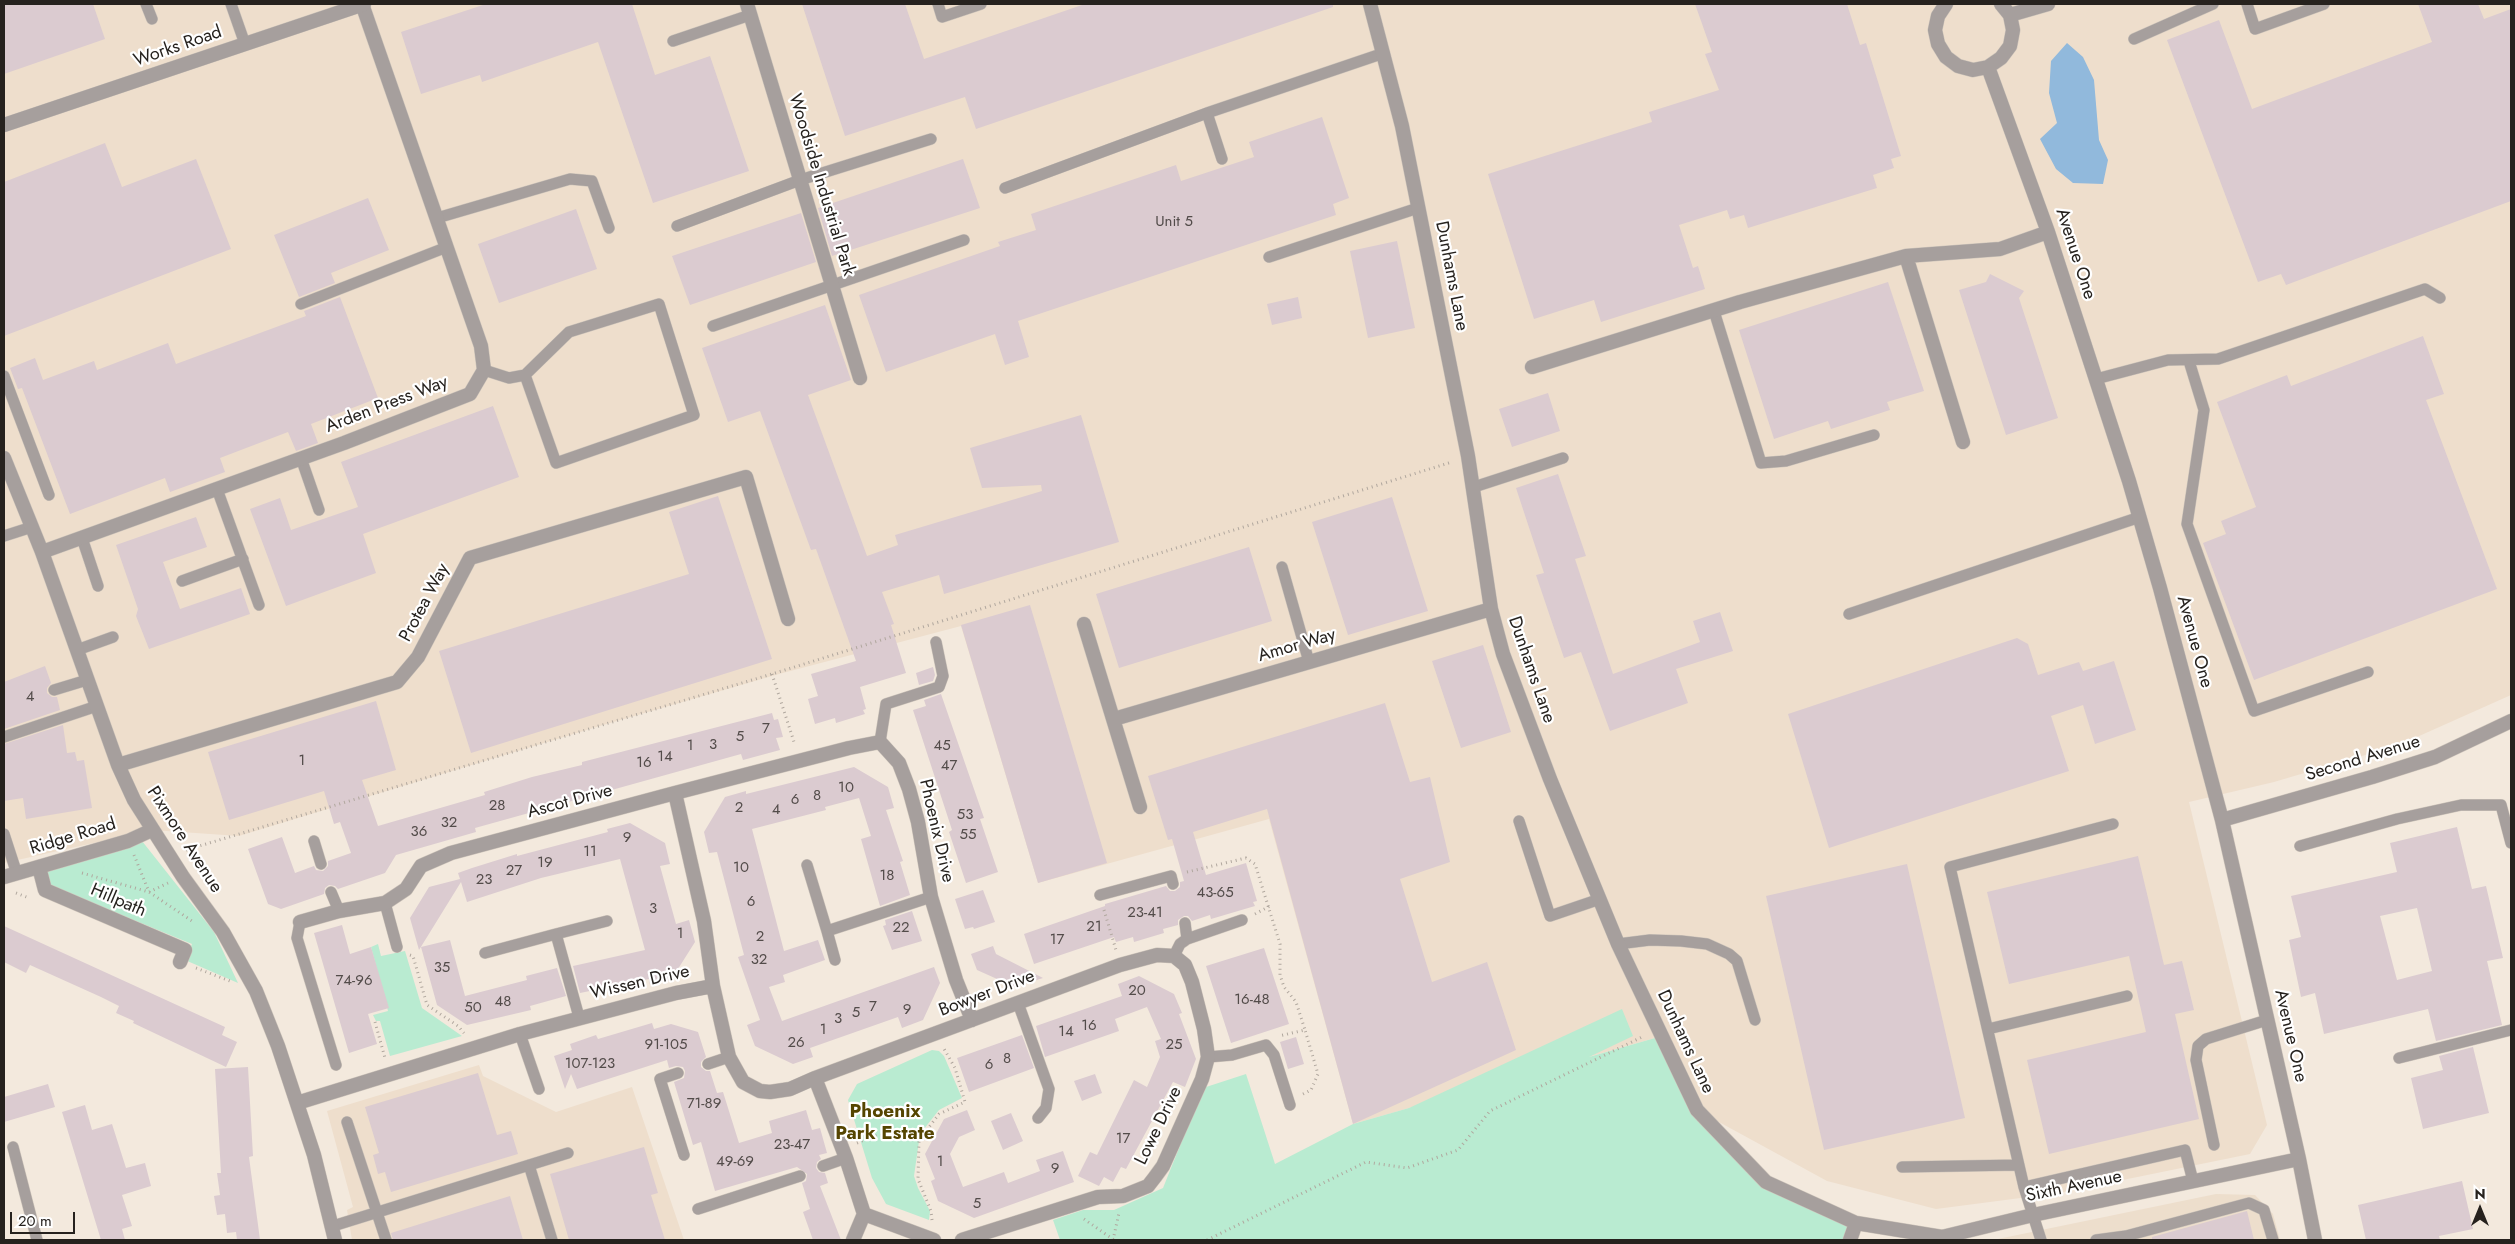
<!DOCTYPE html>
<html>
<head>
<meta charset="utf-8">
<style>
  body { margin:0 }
  #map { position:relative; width:2515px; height:1244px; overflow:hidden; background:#f3e9dd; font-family:Jost,sans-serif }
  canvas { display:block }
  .frame { position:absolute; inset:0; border:5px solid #26221e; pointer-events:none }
  .north { position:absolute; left:2455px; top:1184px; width:50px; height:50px; -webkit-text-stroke:4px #fff; paint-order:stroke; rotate:0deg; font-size:14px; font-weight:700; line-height:20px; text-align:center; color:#26221e }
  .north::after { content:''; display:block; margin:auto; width:18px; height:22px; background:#26221e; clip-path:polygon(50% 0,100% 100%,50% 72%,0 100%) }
  .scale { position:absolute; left:10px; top:1212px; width:65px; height:22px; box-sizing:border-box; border:2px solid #26221e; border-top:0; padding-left:6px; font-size:15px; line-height:18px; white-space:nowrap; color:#26221e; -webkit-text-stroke:4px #fff; paint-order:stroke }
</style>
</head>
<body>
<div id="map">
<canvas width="2515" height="1244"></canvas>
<div class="frame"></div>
<div class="north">N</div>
<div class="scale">20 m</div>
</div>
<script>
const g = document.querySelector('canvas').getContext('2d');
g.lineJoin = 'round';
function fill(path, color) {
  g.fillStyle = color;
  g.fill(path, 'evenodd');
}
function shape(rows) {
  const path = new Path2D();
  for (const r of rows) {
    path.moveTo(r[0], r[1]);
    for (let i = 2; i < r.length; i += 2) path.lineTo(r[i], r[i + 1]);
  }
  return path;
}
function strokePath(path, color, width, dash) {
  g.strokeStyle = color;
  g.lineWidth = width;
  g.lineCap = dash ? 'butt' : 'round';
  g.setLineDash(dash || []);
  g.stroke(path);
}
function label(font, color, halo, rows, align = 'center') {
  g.font = font + ' Jost,sans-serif';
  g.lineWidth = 4.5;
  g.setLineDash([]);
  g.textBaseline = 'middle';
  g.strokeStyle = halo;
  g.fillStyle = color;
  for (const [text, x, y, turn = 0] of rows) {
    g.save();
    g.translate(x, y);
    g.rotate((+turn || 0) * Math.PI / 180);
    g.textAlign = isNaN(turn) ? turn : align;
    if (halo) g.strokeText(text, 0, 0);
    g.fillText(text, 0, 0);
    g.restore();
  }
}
const built = shape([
  [2216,1194,2255,1195,2273,1214,2280,1240,1993,1240]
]);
const industrial = shape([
  [4,4,2511,4,2511,695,2399,745,2274,782,2189,802,2267,1125,2250,1154,2059,1193,1936,1209,1827,1181,1697,1110,1662,1036,1353,1124,1269,819,1038,883,961,626,779,674,603,725,239,836,152,830,4,863],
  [479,1065,483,1076,556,1112,632,1087,684,1240,352,1240,347,1210,353,1207,327,1111]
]);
const green = shape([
  [142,841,214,932,238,983,185,960,192,944,50,886,45,869],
  [378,944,381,956,405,951,422,1008,462,1036,390,1056,380,1021,376,1021,373,1015,388,1011,371,947],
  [1622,1009,1633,1036,1589,1057,1662,1036,1697,1110,1766,1182,1856,1223,1850,1240,1060,1240,1053,1220,1083,1210,1114,1210,1163,1188,1203,1088,1246,1074,1275,1164,1353,1124,1409,1108],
  [932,1050,939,1051,944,1056,962,1098,939,1110,920,1134,914,1176,918,1188,930,1211,929,1220,886,1204,872,1178,848,1100,857,1084]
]);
const water = shape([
  [2067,43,2083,57,2094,80,2099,140,2108,160,2103,184,2073,183,2056,169,2040,139,2057,123,2049,93,2051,61]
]);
const building = shape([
  [4,4,93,4,105,39,4,74],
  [486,4,632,4,655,75,710,56,749,171,653,203,598,42,482,82,480,75,421,94,401,32],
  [802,4,905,4,924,59,1085,4,1333,4,1333,7,976,129,965,97,845,136],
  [1695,4,1847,4,1860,45,1866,43,1901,156,1891,159,1894,168,1873,175,1877,188,1748,228,1744,215,1730,219,1727,210,1679,225,1693,268,1698,266,1705,289,1601,322,1594,300,1534,319,1488,174,1652,122,1649,112,1719,90,1705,54,1712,52],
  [2418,4,2478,4,2484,19,2511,9,2511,201,2286,285,2281,274,2258,282,2167,40,2219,20,2252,109,2432,42],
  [1322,117,1349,198,1333,204,1336,215,1018,321,1029,357,1005,365,995,334,886,372,859,295,1000,246,998,242,1036,230,1031,214,1176,165,1181,181,1254,157,1249,142],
  [105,143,122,187,196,159,231,249,4,336,4,182],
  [963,159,980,208,832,256,818,208],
  [368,198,389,250,331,273,335,283,299,297,274,235],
  [576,209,597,269,499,303,478,244],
  [801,213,816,262,690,305,672,256],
  [1397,241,1415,328,1368,338,1350,251],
  [1990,274,2024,291,2019,298,2058,418,2006,435,1959,290,1986,282],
  [1888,282,1924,391,1887,402,1890,410,1831,429,1828,421,1774,439,1739,330],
  [340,297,378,398,311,424,318,443,296,451,288,432,220,458,225,472,170,492,165,478,70,514,22,388,18,389,10,368,35,358,43,380,94,361,97,370,168,343,176,364,306,316,304,311],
  [1298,297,1302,318,1272,325,1267,304],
  [825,305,851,380,808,395,867,556,898,545,895,535,1042,491,1041,485,982,488,970,448,1081,415,1119,542,944,594,939,575,882,592,894,624,891,625,906,673,860,687,866,709,863,710,865,714,836,723,835,718,815,724,808,699,818,696,811,674,856,661,816,549,811,550,760,411,728,422,702,348],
  [2423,336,2444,394,2426,400,2497,589,2254,680,2203,543,2226,534,2221,521,2256,507,2217,402,2287,375,2291,386],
  [1548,393,1560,431,1512,447,1499,409],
  [493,406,519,477,363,534,376,573,286,606,250,509,280,498,291,530,358,507,341,462],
  [1558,474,1586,556,1575,559,1613,674,1700,642,1693,621,1720,612,1733,651,1676,669,1688,703,1610,731,1581,652,1564,658,1536,575,1544,573,1516,488],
  [718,496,772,659,471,753,439,651,689,574,669,512],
  [1392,497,1428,611,1348,635,1312,522],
  [196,517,207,547,163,562,180,609,241,588,250,614,149,649,136,616,138,609,116,545],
  [1249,547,1272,621,1119,668,1096,594],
  [1030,605,1107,863,1038,883,961,625],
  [2017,638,2028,644,2038,675,2079,662,2083,671,2114,661,2136,730,2095,744,2083,705,2051,716,2069,771,1829,848,1788,714],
  [1483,645,1511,732,1461,748,1432,661],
  [45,666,51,683,47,688,47,693,52,697,57,697,60,710,4,729,4,682],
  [933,667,935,675,933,681,919,685,916,673],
  [941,694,984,818,980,819,998,872,966,883,949,832,952,830,913,710,926,706,924,700],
  [376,701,396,770,362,780,378,826,485,795,484,792,532,777,582,765,582,762,772,713,774,720,778,719,783,737,776,738,780,750,743,760,741,754,475,828,476,832,396,855,385,873,338,889,335,886,329,885,325,888,324,894,281,909,268,904,248,849,282,837,295,873,314,866,316,870,323,871,328,866,328,861,351,853,340,822,334,824,324,791,229,820,208,752],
  [1385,703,1410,782,1430,777,1450,862,1400,879,1432,982,1487,962,1516,1050,1353,1124,1267,809,1193,832,1206,875,1246,863,1257,901,1253,902,1255,906,1211,919,1210,915,1192,921,1188,916,1184,916,1178,920,1178,925,1163,929,1164,933,1134,942,1133,937,1116,942,1114,937,1034,964,1024,934,1105,906,1105,904,1166,886,1170,891,1175,891,1180,887,1180,882,1184,881,1172,839,1168,840,1148,776],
  [63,725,67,753,75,752,77,761,84,760,92,808,26,819,23,798,4,801,4,744],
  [854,767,888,787,894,808,886,810,903,861,900,862,910,895,880,906,861,839,871,836,859,798,825,807,826,810,752,829,784,951,818,940,825,960,783,975,785,982,769,987,782,1021,934,967,940,983,923,1020,902,1028,898,1017,810,1048,813,1057,793,1064,755,1046,747,1025,760,1020,738,957,744,955,717,852,709,853,704,832,725,797,746,791,746,794],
  [630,823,665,843,670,864,660,866,676,924,689,920,695,942,671,980,650,985,649,979,580,993,573,966,645,950,620,859,541,878,467,902,461,882,419,950,410,918,429,887,460,879,458,873,472,868,517,854,517,856,608,832,607,829],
  [2457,827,2472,889,2486,886,2503,958,2487,961,2502,1025,2436,1041,2428,1009,2324,1034,2315,993,2301,997,2289,940,2301,937,2291,896,2397,872,2390,843],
  [2417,908,2432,971,2397,980,2380,916],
  [2138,856,2164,965,2182,961,2194,1010,2175,1014,2199,1119,2049,1154,2027,1060,2146,1032,2129,956,2009,984,1987,892],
  [1907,864,1965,1118,1824,1150,1766,896],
  [983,890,995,922,974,929,973,927,965,929,955,899],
  [912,911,922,941,892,950,883,926,886,925,885,920],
  [342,925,350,954,371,947,389,1008,368,1014,377,1044,349,1053,314,933],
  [4,926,225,1027,222,1035,237,1042,226,1067,133,1023,134,1021,116,1013,119,1006,101,997,30,965,26,973,4,962],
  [450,940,465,996,527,980,526,976,557,968,566,996,530,1006,531,1010,467,1025,437,1005,421,947],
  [993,946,996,954,1043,978,1015,987,977,970,971,954],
  [1264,948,1289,1024,1231,1043,1206,966],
  [1139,976,1174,994,1182,1013,1179,1014,1196,1059,1185,1087,1173,1082,1126,1169,1121,1167,1113,1182,1104,1177,1099,1186,1078,1176,1090,1152,1097,1155,1134,1080,1147,1087,1160,1057,1155,1041,1161,1039,1147,1007,1115,1019,1119,1031,1045,1057,1036,1026,1122,996,1118,984],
  [652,1023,654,1029,671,1024,698,1032,706,1057,701,1062,701,1067,706,1071,710,1071,717,1093,723,1092,739,1143,772,1133,769,1121,806,1110,812,1130,820,1128,827,1153,819,1155,821,1159,817,1162,816,1168,819,1172,825,1173,828,1183,820,1186,841,1240,813,1240,803,1212,810,1209,802,1183,806,1181,807,1174,797,1167,715,1191,701,1142,693,1145,674,1082,684,1078,685,1071,683,1067,676,1066,669,1068,667,1060,577,1089,571,1074,565,1089,554,1056,572,1050,570,1044,596,1035,598,1039],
  [1022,1035,1034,1068,969,1092,957,1058],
  [1296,1037,1304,1064,1288,1069,1280,1042],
  [2473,1047,2489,1113,2423,1129,2411,1078,2443,1070,2439,1056],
  [248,1067,253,1156,249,1157,260,1240,237,1240,236,1232,227,1233,225,1214,217,1215,214,1196,220,1195,217,1173,221,1173,215,1069],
  [478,1073,497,1135,511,1131,518,1154,391,1192,385,1172,378,1174,373,1155,379,1153,365,1107],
  [1095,1074,1102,1093,1082,1101,1074,1081],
  [48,1084,55,1107,4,1122,4,1097],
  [85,1105,92,1130,112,1124,126,1168,145,1163,151,1186,122,1195,132,1226,122,1229,125,1240,101,1240,62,1112],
  [967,1110,975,1130,959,1137,950,1154,963,1187,1004,1172,1008,1183,1040,1171,1036,1160,1063,1151,1074,1182,974,1218,938,1201,931,1181,935,1179,925,1154,944,1119],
  [1011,1113,1023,1141,1003,1150,991,1121],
  [644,1147,658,1193,651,1195,665,1240,569,1240,550,1174],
  [2462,1181,2473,1229,2439,1236,2440,1240,2366,1240,2358,1205],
  [510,1196,523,1240,393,1240,391,1233],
  [2247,1211,2254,1240,2152,1240,2152,1237]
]);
const path = shape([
  [772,674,795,745],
  [186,850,772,674,1452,462],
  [134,855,149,892,168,883],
  [1187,872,1246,858,1255,864,1280,944,1280,975,1284,987,1296,1002,1305,1030,1279,1036],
  [82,873,149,892,192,921],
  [16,893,29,898],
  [1104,910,1116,950],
  [1255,914,1270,906],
  [410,955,413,956,427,1005,458,1026,464,1033],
  [196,968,230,981],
  [375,1022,385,1058],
  [1303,1094,1311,1090,1318,1074,1305,1030],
  [857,1143,874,1136,904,1133,919,1140],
  [1084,1219,1114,1240],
  [932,1220,931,1211,918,1179,919,1140,939,1114,965,1102,955,1068,943,1047],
  [1113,1240,1119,1213],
  [1207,1240,1366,1162,1407,1168,1458,1150,1490,1111,1642,1037]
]);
const service = shape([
  [146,4,152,19],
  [231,4,245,44],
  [938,4,942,17,981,4],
  [2247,4,2255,29,2324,4],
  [2134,39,2213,4],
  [673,41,750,15],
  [1222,159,1207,113,1384,53],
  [1005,188,1207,113],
  [437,218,570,179,592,181,609,228],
  [677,226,800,180,931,139],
  [1269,257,1418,208],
  [301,304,447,247],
  [1714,311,1761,463,1786,461,1874,435],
  [713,326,964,240],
  [2189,361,2204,410,2187,524,2254,711,2368,672],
  [484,370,509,378,525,375,569,332,659,304,694,415,556,463,525,375],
  [4,376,49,495],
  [2096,379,2168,360,2218,359,2425,289,2440,298],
  [301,458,319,510],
  [1474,487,1563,458],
  [217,489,259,605],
  [4,536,32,527],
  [82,538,98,586],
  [1282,567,1309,662],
  [182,581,243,559],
  [1849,614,2140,517],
  [77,650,113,637],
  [54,690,87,680],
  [4,737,97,706],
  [880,742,886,704,939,687,943,676,936,642],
  [1519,821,1550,916,1600,899],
  [4,834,17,874],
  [314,841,321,864],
  [2300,846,2397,819,2461,805,2501,805,2511,843],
  [807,865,827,931,931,897],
  [331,892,339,911],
  [1100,895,1171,876,1173,884],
  [385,903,397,947],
  [300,922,297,938,336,1065],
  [827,931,835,960],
  [556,934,607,921],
  [1187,939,1242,920],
  [1618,944,1650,940,1681,941,1707,944,1729,954,1737,961,1755,1020],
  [485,953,556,934,579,1017],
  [1174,956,1180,944,1187,939,1185,923],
  [1018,1003,1049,1089,1046,1108,1038,1118],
  [1988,1029,2127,996],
  [520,1034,539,1089],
  [1208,1057,1232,1055,1266,1045,1274,1055,1290,1105],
  [2399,1058,2511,1030],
  [708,1064,729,1057],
  [678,1073,660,1079,684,1155],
  [347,1122,386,1240],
  [2214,1145,2196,1060,2198,1046,2206,1039,2267,1020],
  [13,1147,37,1240],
  [529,1165,552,1240],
  [823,1166,846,1158],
  [1902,1167,2019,1165],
  [2024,1187,2185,1150,2193,1181],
  [698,1209,800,1176],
  [333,1226,568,1153],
  [2041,1240,2024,1187,1950,867,2113,824],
  [2096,1240,2126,1236,2249,1203,2264,1210,2273,1240]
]);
const minor = shape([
  [747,4,860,378],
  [1370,4,1402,126,1468,456,1491,609,1503,654,1550,779,1618,944,1697,1110,1766,1182,1856,1223,1942,1237,2033,1215,2299,1159],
  [1946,4,1938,16,1935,30,1938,44,1946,57,1958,66,1973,70,1988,67,2001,58,2010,46,2013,30,2010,15,2001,4],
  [2010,15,2048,4],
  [1988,67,2048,232,2129,481,2160,588,2222,820,2299,1159,2315,1240],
  [1906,256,1963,442],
  [1532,367,1740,302,1906,256,2000,249,2048,232],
  [4,458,42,552,118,765,134,800,183,877,223,932,256,991,278,1046,314,1155,335,1240],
  [42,552,344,443,470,394,484,370,481,346,362,4],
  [1084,624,1140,807],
  [1114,719,1491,609],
  [118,765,397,682,418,657,470,558,746,477,788,619],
  [675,793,849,748,880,742,899,763,909,789,918,822,931,897,956,980,972,1020],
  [2222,820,2372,777,2435,757,2511,721],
  [39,867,45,890,185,950,180,962],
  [4,877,128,841,152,830],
  [300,922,339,911,385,903,406,889,421,866,451,853,675,793,704,921,713,986],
  [815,1078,1120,965,1157,955,1174,956,1185,965,1192,982,1204,1029,1208,1057,1202,1079,1163,1166,1155,1177,1148,1186,1123,1196,1098,1197,962,1240],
  [297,1103,520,1034,676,993,713,986,729,1057,743,1082,760,1091,770,1092,790,1089,815,1078,846,1158,864,1214,853,1240],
  [864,1214,934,1240],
  [1850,1240,1856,1223]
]);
const tertiary = shape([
  [4,125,364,4]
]);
const numberNames = [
  ["Unit 5",1174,222],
  ["4",30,697],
  ["7",766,729],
  ["5",740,737],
  ["3",713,745],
  ["1",690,746],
  ["45",942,746],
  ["14",665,757],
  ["1",302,761],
  ["16",644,763],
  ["47",949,766],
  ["10",846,788],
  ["8",817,796],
  ["6",795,800],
  ["28",497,806],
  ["2",739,808],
  ["4",776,810],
  ["53",965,815],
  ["32",449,823],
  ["36",419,832],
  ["55",968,835],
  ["9",627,838],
  ["11",590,852],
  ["19",545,863],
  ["10",741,868],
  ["27",514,871],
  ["18",887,876],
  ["23",484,880],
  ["43-65",1215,893],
  ["6",751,902],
  ["3",653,909],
  ["23-41",1145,913],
  ["21",1094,927],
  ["22",901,928],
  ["1",680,934],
  ["2",760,937],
  ["17",1057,940],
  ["32",759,960],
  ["35",442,968],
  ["74-96",354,981],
  ["20",1137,991],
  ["16-48",1252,1000],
  ["48",503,1002],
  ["7",873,1007],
  ["50",473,1008],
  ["9",907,1010],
  ["5",856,1013],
  ["3",838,1019],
  ["16",1089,1026],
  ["1",823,1030],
  ["14",1066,1032],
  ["26",796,1043],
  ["91-105",666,1045],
  ["25",1174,1045],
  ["8",1007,1059],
  ["107-123",590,1064],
  ["6",989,1065],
  ["71-89",704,1104],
  ["17",1123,1139],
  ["23-47",792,1145],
  ["49-69",735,1162],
  ["1",940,1162],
  ["9",1055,1169],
  ["5",977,1204]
];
const streetNames = [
  ["Works Road",178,47,-19],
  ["Woodside Industrial Park",821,185,73],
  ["Avenue One",2075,254,72],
  ["Dunhams Lane",1451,276,79],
  ["Arden Press Way",387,405,-21],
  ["Protea Way",425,603,-62],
  ["Avenue One",2194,642,75],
  ["Amor Way",1297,646,-16],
  ["Dunhams Lane",1531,670,71],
  ["Second Avenue",2363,759,-17],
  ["Ascot Drive",570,802,-15],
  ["Phoenix Drive",936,831,77],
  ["Ridge Road",73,837,-17],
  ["Pixmore Avenue",184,840,57],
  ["Hillpath",118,901,23],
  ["Wissen Drive",640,983,-13],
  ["Bowyer Drive",987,994,-21],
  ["Avenue One",2290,1036,77],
  ["Dunhams Lane",1685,1042,65],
  ["Lowe Drive",1159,1126,-64],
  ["Sixth Avenue",2074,1187,-12]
];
const neighbourhoodNames = [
  ["Phoenix",885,1112],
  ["Park Estate",885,1134]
];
fill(built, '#eddecc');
fill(industrial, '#eedecc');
fill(green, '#b9ebd1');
fill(water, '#91b9dc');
fill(building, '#dbcbd0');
strokePath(service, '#cec5bb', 12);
strokePath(minor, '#cec5bb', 15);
strokePath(tertiary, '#cec5bb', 15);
strokePath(path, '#b0a79e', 3, [1, 4]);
strokePath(service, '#a69f9d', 11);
strokePath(minor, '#a69f9d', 14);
strokePath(tertiary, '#a69f9d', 14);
label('15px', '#534c4a', null, numberNames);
label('18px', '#26221e', '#fff', streetNames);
label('bold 19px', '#554501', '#fff', neighbourhoodNames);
</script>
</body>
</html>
